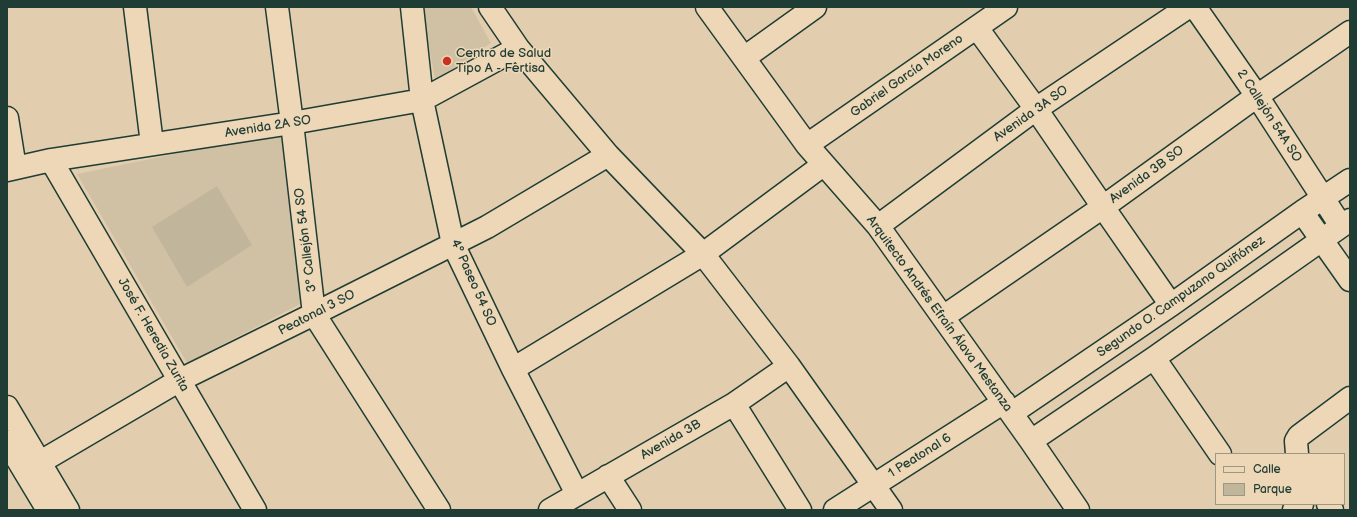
<!DOCTYPE html>
<html>
<head>
<meta charset="utf-8">
<style>
  body { margin:0 }
  #map { position:relative; width:1357px; height:517px; overflow:hidden; background:#e2ceaf; font-family:"Balsamiq Sans",sans-serif }
  canvas { display:block }
  .frame { position:absolute; inset:0; border:8px solid #1f3d34; pointer-events:none }
  .legend { position:absolute; left:1215px; top:453px; width:130px; height:52px; box-sizing:border-box; background:#eed7b7; border:1px solid #9b9983; margin:0; padding:5px 7px; list-style:none; font-size:12px; color:#1f3d34 }
  .legend li { display:flex; align-items:center; gap:8px; height:20px }
  .legend b { width:20px; border:1px solid #9b9983 }
</style>
</head>
<body>
<div id="map">
<canvas width="1357" height="517"></canvas>
<div class="frame"></div>
<ul class="legend">
<li><b style="height:5px;background:#eed7b7"></b>Calle</li>
<li><b style="height:11px;background:#c1b69b"></b>Parque</li>
</ul>
</div>
<script>
const g = document.querySelector('canvas').getContext('2d');
g.lineJoin = 'round';
function fill(path, color) {
  g.fillStyle = color;
  g.fill(path, 'evenodd');
}
function shape(rows) {
  const path = new Path2D();
  for (const r of rows) {
    path.moveTo(r[0], r[1]);
    for (let i = 2; i < r.length; i += 2) path.lineTo(r[i], r[i + 1]);
  }
  return path;
}
function strokePath(path, color, width, dash) {
  g.strokeStyle = color;
  g.lineWidth = width;
  g.lineCap = dash ? 'butt' : 'round';
  g.setLineDash(dash || []);
  g.stroke(path);
}
function label(font, color, halo, rows, align = 'center') {
  g.font = font + ' "Balsamiq Sans",sans-serif';
  g.lineWidth = 3;
  g.setLineDash([]);
  g.textBaseline = 'middle';
  g.strokeStyle = halo;
  g.fillStyle = color;
  for (const [text, x, y, turn = 0] of rows) {
    g.save();
    g.translate(x, y);
    g.rotate((+turn || 0) * Math.PI / 180);
    g.textAlign = isNaN(turn) ? turn : align;
    if (halo) g.strokeText(text, 0, 0);
    g.fillText(text, 0, 0);
    g.restore();
  }
}
const built = shape([
  [422,7,471,7,491,43,435,80],
  [282,132,304,302,187,363,77,174]
]);
const green = shape([
  [217,186,252,245,187,287,152,227]
]);
const street = shape([
  [135,7,152,144],
  [277,7,292,123,314,314,439,510],
  [412,7,422,100,453,244,513,369,577,494],
  [490,7,518,48,608,155,703,254,789,366,891,510],
  [707,7,807,145,878,226,1031,441,1078,510],
  [1195,7,1257,96,1341,226],
  [977,28,1036,109,1103,207,1171,305],
  [744,58,815,7],
  [7,118,15,168],
  [807,145,1006,7],
  [51,160,255,510],
  [7,170,51,160,292,123,422,100,518,48],
  [1302,212,1350,280],
  [878,226,1036,109,1188,7],
  [943,317,1103,207,1257,96,1350,32],
  [1154,358,1220,454],
  [513,369,703,254,823,165],
  [734,404,800,510],
  [1012,413,1171,305,1302,212,1350,180],
  [1031,441,1154,358,1350,220],
  [1297,454,1296,441,1299,436,1350,398],
  [25,471,180,380,314,314,487,227,608,155],
  [608,476,630,510],
  [1328,504,1332,510],
  [550,510,734,404,789,366],
  [835,510,1004,402],
  [1294,510,1302,504]
]);
const secondary = shape([
  [7,407,68,510],
  [7,442,48,510]
]);
const markers = [
  [447,61,5,"#c8321e"]
];
const poiNames = [
  ["Centro de Salud",456,54],
  ["Tipo A - Fertisa",456,69]
];
const streetNames = [
  ["Gabriel García Moreno",907,76,-35],
  ["Avenida 3A SO",1031,114,-35],
  ["2 Callejón 54A SO",1269,116,57],
  ["Avenida 2A SO",268,127,-9],
  ["Avenida 3B SO",1147,175,-36],
  ["3º Callejón 54 SO",306,240,-97],
  ["4º Paseo 54 SO",473,283,66],
  ["Segundo O. Campuzano Quiñónez",1181,297,-35],
  ["Peatonal 3 SO",317,313,-27],
  ["Arquitecto Andrés Efraín Álava Mestanza",939,314,54],
  ["José F. Heredia Zurita",153,335,60],
  ["Avenida 3B",671,440,-30],
  ["1 Peatonal 6",920,456,-32]
];
fill(built, '#d1c1a4');
fill(green, '#c1b69b');
strokePath(street, '#1f3d34', 25);
strokePath(secondary, '#1f3d34', 25);
strokePath(street, '#eed7b7', 22);
strokePath(secondary, '#eed7b7', 22);
for (const [x, y, r, color] of markers) {
  const dot = new Path2D();
  dot.arc(x, y, r, 0, 2 * Math.PI);
  g.fillStyle = color;
  g.fill(dot);
  strokePath(dot, '#eed7b7', 1.5);
}
label('13px', '#1f3d34', '#eed7b7', poiNames, 'left');
label('13px', '#1f3d34', '#eed7b7', streetNames);
</script>
</body>
</html>
